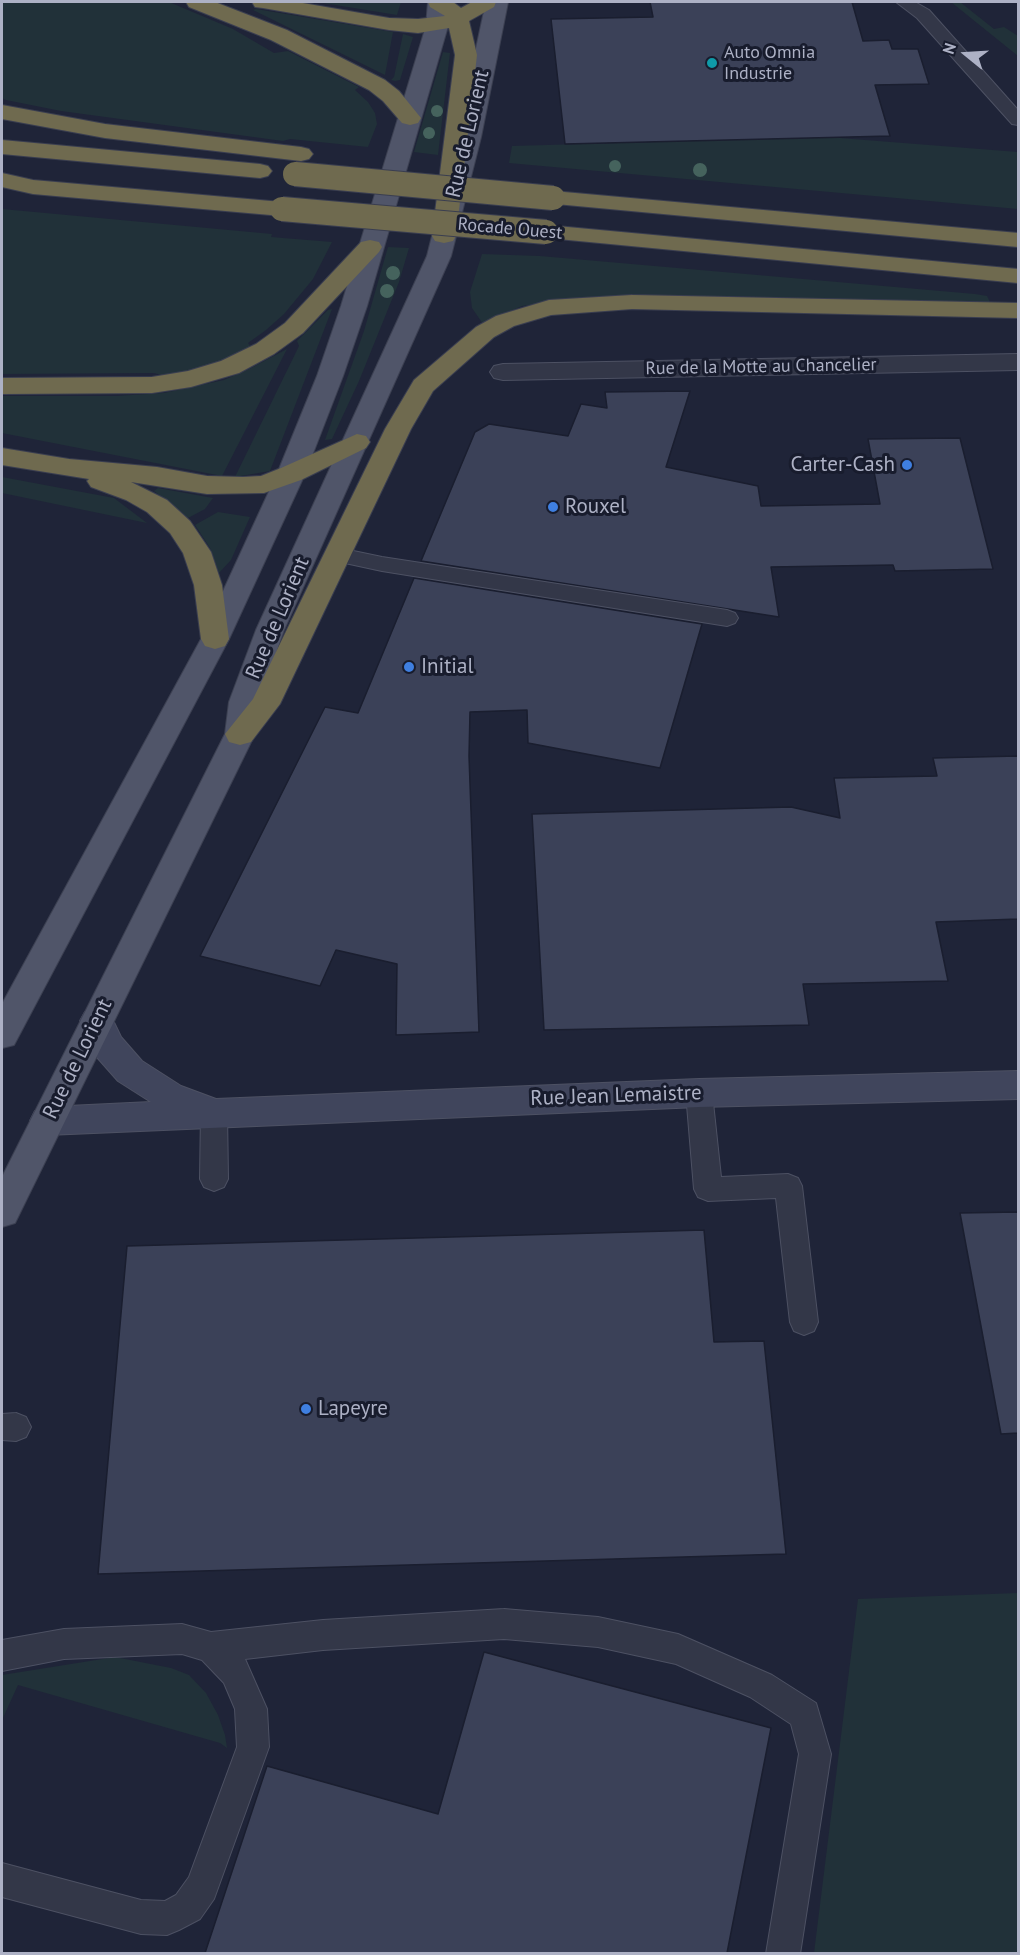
<!DOCTYPE html>
<html>
<head>
<meta charset="utf-8">
<style>
  body { margin:0 }
  #map { position:relative; width:1020px; height:1955px; overflow:hidden; background:#1f2438; font-family:"PT Sans",sans-serif }
  canvas { display:block }
  .frame { position:absolute; inset:0; border:3px solid #adb1c5; pointer-events:none }
  .north { position:absolute; left:936px; top:24px; width:60px; height:60px; -webkit-text-stroke:4px #181c2d; paint-order:stroke; rotate:288deg; font-size:16px; font-weight:700; line-height:24px; text-align:center; color:#adb1c5 }
  .north::after { content:''; display:block; margin:auto; width:21px; height:27px; background:#adb1c5; clip-path:polygon(50% 0,100% 100%,50% 72%,0 100%) }
</style>
</head>
<body>
<div id="map">
<canvas width="1020" height="1955"></canvas>
<div class="frame"></div>
<div class="north">N</div>
</div>
<script>
const g = document.querySelector('canvas').getContext('2d');
g.lineJoin = 'round';
function fill(path, color) {
  g.fillStyle = color;
  g.fill(path, 'evenodd');
}
function shape(rows) {
  const path = new Path2D();
  for (const r of rows) {
    path.moveTo(r[0], r[1]);
    for (let i = 2; i < r.length; i += 2) path.lineTo(r[i], r[i + 1]);
  }
  return path;
}
function strokePath(path, color, width, dash) {
  g.strokeStyle = color;
  g.lineWidth = width;
  g.lineCap = dash ? 'butt' : 'round';
  g.setLineDash(dash || []);
  g.stroke(path);
}
function label(font, color, halo, rows, align = 'center') {
  g.font = font + ' "PT Sans",sans-serif';
  g.lineWidth = 6;
  g.setLineDash([]);
  g.textBaseline = 'middle';
  g.strokeStyle = halo;
  g.fillStyle = color;
  for (const [text, x, y, turn = 0] of rows) {
    g.save();
    g.translate(x, y);
    g.rotate((+turn || 0) * Math.PI / 180);
    g.textAlign = isNaN(turn) ? turn : align;
    if (halo) g.strokeText(text, 0, 0);
    g.fillText(text, 0, 0);
    g.restore();
  }
}
const green = shape([
  [2,2,169,2,233,29,274,53,288,51,359,87,355,90,368,102,375,113,377,124,368,147,290,139,283,141,61,111,6,100,2,98],
  [317,2,401,2,397,15],
  [951,2,960,2,994,29,1004,27,1018,36,1018,56],
  [256,9,393,32,385,75,253,10],
  [403,34,413,37,400,80,395,81,391,80,394,77],
  [443,52,450,53,438,155,414,152],
  [827,137,1018,152,1018,209,509,163,512,146],
  [2,209,272,234,271,237,332,242,313,279,284,314,266,330,248,343,251,347,210,366,169,377,154,373,2,374],
  [388,247,409,248,399,282,359,381,332,439,325,440,364,331],
  [482,254,540,256,975,294,987,296,991,304,732,296,587,297,522,306,483,324,472,308,470,292],
  [332,309,270,471,235,477,299,346,297,341,328,310],
  [287,349,222,476,2,433,2,396,116,396,164,393,224,380,249,369],
  [2,477,114,498,147,523,2,493],
  [158,488,213,498,205,509,188,518,154,491],
  [218,512,250,517,231,560,219,573,210,548,195,525],
  [1018,1593,1018,1953,814,1953,858,1599],
  [115,1657,171,1668,189,1675,206,1693,218,1715,225,1735,227,1748,220,1743,18,1685,2,1720,2,1675]
]);
const building = shape([
  [650,2,852,2,863,41,889,40,892,49,918,49,929,84,875,85,890,136,565,144,551,19,653,17,650,2],
  [690,391,666,467,758,486,761,506,880,504,868,439,960,438,993,569,895,571,893,565,771,567,779,617,421,561,475,432,489,424,568,436,581,404,607,408,605,392,690,391],
  [414,578,702,624,660,768,528,743,527,710,470,712,469,756,479,1032,396,1035,397,964,336,950,320,986,200,956,325,707,358,713,414,578],
  [1018,756,1018,919,936,922,948,981,803,984,809,1025,544,1030,532,814,791,807,840,818,834,778,937,776,933,758,1018,756],
  [1018,1212,1018,1433,1001,1434,960,1213,1018,1212],
  [704,1230,714,1342,764,1341,786,1554,98,1574,127,1246,704,1230],
  [484,1652,771,1728,727,1953,205,1953,267,1766,438,1814,484,1652]
]);
const lane = shape([
  [896,2,915,2,929,10,1018,110,1018,125,1012,124,917,18,896,2],
  [339,548,382,557,727,610,735,613,738,618,735,623,727,626,382,571,331,560,328,555,331,550,339,548],
  [699,1082,708,1085,712,1093,721,1177,788,1174,798,1178,802,1186,818,1322,814,1331,804,1335,794,1331,790,1322,776,1198,708,1201,698,1197,694,1189,686,1093,690,1085,699,1082],
  [214,1102,223,1105,227,1113,228,1179,224,1187,214,1191,204,1187,200,1179,201,1113,205,1105,214,1102],
  [16,1413,26,1417,31,1427,26,1437,16,1441,2,1440,2,1414,16,1413],
  [504,1609,598,1617,678,1634,772,1675,816,1703,831,1754,800,1954,766,1954,799,1754,791,1724,750,1697,676,1664,598,1647,504,1639,323,1650,245,1659,267,1709,269,1747,214,1899,200,1919,179,1930,167,1935,141,1934,2,1897,2,1863,141,1900,165,1901,176,1895,189,1877,237,1747,235,1709,224,1683,202,1660,182,1654,64,1659,2,1671,2,1640,64,1629,182,1624,211,1632,323,1620,504,1609]
]);
const street = shape([
  [1018,354,1018,370,503,380,494,378,490,372,494,366,503,364,1018,354]
]);
const secondary = shape([
  [97,1008,109,1012,121,1037,142,1061,181,1086,216,1099,699,1079,1018,1071,1018,1099,699,1107,47,1135,35,1131,30,1121,35,1111,47,1107,151,1102,118,1081,95,1055,80,1021,85,1012,97,1008]
]);
const primary = shape([
  [428,2,449,2,448,26,367,306,343,376,305,474,229,639,14,1045,2,1048,2,1004,201,639,277,474,317,376,341,306,426,26,428,2],
  [486,2,508,2,481,137,451,256,284,630,259,702,255,734,15,1223,2,1227,2,1177,225,734,229,702,256,630,427,256,457,137,486,2]
]);
const highway = shape([
  [186,2,215,2,287,30,385,80,399,91,421,118,418,123,410,125,402,123,383,101,369,90,271,40,189,7,186,2],
  [252,2,297,2,389,18,418,19,445,16,430,7,428,2,453,2,461,8,472,2,496,2,494,7,469,21,477,55,456,236,453,241,444,243,435,241,432,236,455,55,449,28,418,33,389,30,263,8,255,7,252,2],
  [2,105,105,124,301,147,309,149,313,154,309,159,301,161,105,138,2,119,2,105],
  [2,140,260,164,268,166,272,171,268,176,260,178,2,154,2,140],
  [2,173,33,180,282,202,290,204,294,209,290,214,282,216,33,194,2,187,2,173],
  [553,191,1018,233,1018,247,545,203,541,198,545,193,553,191],
  [546,225,1018,269,1018,283,537,237,534,232,537,227,546,225],
  [370,240,379,242,382,247,379,252,303,333,274,354,239,373,191,387,152,393,2,394,2,378,152,377,188,371,221,361,256,344,285,323,361,242,370,240],
  [632,295,1018,303,1018,318,632,309,551,315,514,326,494,337,433,391,411,429,280,704,251,742,240,745,229,742,225,734,253,699,385,429,414,380,476,327,496,316,549,300,632,295],
  [357,434,366,436,370,442,366,448,301,480,264,493,207,494,131,482,167,500,190,521,211,552,222,585,229,639,225,646,215,649,205,646,201,639,194,585,183,553,170,533,147,512,126,500,91,487,87,481,89,479,2,465,2,448,69,459,157,467,207,476,243,477,261,476,281,468,357,434]
]);
const highwayBridge = shape([
  [295,174,553,198],
  [282,209,546,232]
]);
const trees = [
  [437,111,6],
  [429,133,6],
  [615,166,6],
  [700,170,7],
  [393,273,7],
  [387,291,7]
];
const markers = [
  [712,63,6,"#0f9aa8"],
  [907,465,6,"#3f7fe0"],
  [553,507,6,"#3f7fe0"],
  [409,667,6,"#3f7fe0"],
  [306,1409,6,"#3f7fe0"]
];
const farPoinames = [
  ["Auto Omnia",724,53],
  ["Industrie",724,74]
];
const farStreetnames = [
  ["Rocade Ouest",510,229,5],
  ["Rue de la Motte au Chancelier",761,367,-1]
];
const streetNames = [
  ["Rue de Lorient",468,134,-77],
  ["Rue de Lorient",278,618,-67],
  ["Rue de Lorient",78,1059,-64],
  ["Rue Jean Lemaistre",616,1096,-2]
];
const poiNames = [
  ["Carter-Cash",895,465,"right"],
  ["Rouxel",565,507],
  ["Initial",421,667],
  ["Lapeyre",318,1409]
];
fill(green, '#213139');
fill(building, '#3b4158');
strokePath(building, '#1a1e2f', 1.5);
strokePath(lane, '#4d5163', 2);
strokePath(street, '#4d5163', 2);
strokePath(secondary, '#4d5163', 2);
strokePath(primary, '#3c4052', 2);
strokePath(highway, '#3a3e50', 2);
fill(lane, '#333748');
fill(street, '#333748');
fill(secondary, '#40455c');
fill(primary, '#505569');
fill(highway, '#6f6a4f');
strokePath(highwayBridge, '#3a3e50', 26, []);
strokePath(highwayBridge, '#6f6a4f', 24);
g.fillStyle = '#45635d';
for (const [x, y, r] of trees) {
  g.beginPath();
  g.arc(x, y, r, 0, 2 * Math.PI);
  g.fill();
}
for (const [x, y, r, color] of markers) {
  const dot = new Path2D();
  dot.arc(x, y, r, 0, 2 * Math.PI);
  g.fillStyle = color;
  g.fill(dot);
  strokePath(dot, '#181c2d', 2);
}
label('18px', '#adb1c5', '#181c2d', farPoinames, 'left');
label('18px', '#adb1c5', '#181c2d', farStreetnames);
label('21px', '#adb1c5', '#181c2d', streetNames);
label('21px', '#adb1c5', '#181c2d', poiNames, 'left');
</script>
</body>
</html>
